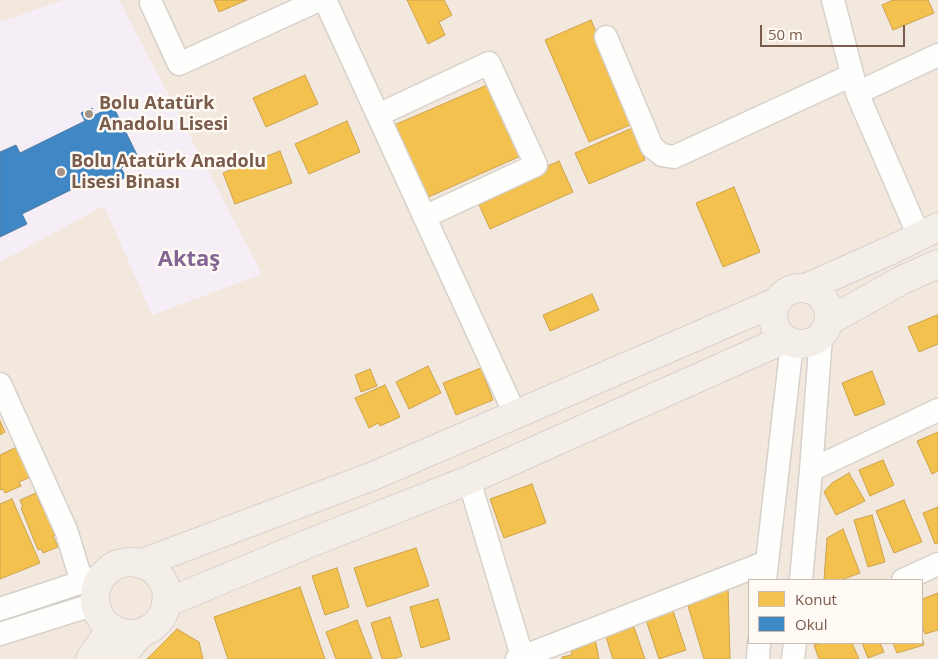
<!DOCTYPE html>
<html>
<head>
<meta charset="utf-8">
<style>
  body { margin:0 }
  #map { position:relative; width:938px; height:659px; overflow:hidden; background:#f9f5f0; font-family:"Open Sans",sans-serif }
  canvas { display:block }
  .legend { position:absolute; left:748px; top:579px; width:175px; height:65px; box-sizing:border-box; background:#fffaf3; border:1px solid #cabbb1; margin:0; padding:6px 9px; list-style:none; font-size:15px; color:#7a5c4d }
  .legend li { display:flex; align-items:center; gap:10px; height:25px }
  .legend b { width:25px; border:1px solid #cabbb1 }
  .scale { position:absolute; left:760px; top:25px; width:145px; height:22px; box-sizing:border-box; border:2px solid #7a5c4d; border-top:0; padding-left:6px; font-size:15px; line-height:18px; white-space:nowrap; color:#7a5c4d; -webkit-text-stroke:4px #fffaf3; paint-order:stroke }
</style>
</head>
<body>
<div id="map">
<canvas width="938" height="659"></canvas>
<ul class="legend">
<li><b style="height:14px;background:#f2c14e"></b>Konut</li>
<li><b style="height:14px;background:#3f88c5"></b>Okul</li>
</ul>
<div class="scale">50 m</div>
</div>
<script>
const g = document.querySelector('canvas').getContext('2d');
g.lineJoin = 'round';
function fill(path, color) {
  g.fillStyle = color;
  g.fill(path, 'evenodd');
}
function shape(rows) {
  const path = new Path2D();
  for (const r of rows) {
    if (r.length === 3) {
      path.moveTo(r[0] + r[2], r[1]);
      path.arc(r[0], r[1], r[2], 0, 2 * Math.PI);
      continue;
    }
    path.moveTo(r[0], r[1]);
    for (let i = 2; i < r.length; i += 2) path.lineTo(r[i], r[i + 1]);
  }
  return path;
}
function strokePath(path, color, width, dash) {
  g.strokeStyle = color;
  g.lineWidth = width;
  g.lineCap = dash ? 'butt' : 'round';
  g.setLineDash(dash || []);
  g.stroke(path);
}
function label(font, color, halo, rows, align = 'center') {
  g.font = font + ' "Open Sans",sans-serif';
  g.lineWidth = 5;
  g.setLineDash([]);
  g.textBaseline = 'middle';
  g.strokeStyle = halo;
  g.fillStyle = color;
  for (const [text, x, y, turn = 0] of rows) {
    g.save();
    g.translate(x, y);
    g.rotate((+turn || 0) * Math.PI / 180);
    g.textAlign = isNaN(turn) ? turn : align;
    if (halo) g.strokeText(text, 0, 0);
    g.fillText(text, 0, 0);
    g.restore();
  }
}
const residential = shape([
  [0,0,938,0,938,659,0,659],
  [749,580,922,580,922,643,749,643]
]);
const education = shape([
  [63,0,119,0,262,274,152,315,104,206,0,262,0,22]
]);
const homes = shape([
  [214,0,247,0,219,12,214,0],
  [407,0,444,0,452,15,439,22,445,35,428,44,407,0],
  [893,0,928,0,934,13,893,30,882,5,893,0],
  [591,20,635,123,589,142,545,40,591,20],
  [305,75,318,104,266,127,253,98,305,75],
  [492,83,523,155,424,199,392,126,492,83],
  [347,121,360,152,309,174,295,144,347,121],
  [639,125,645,139,638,142,645,160,589,184,575,153,639,125],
  [280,151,292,183,235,204,223,173,280,151],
  [559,161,573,192,490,229,476,198,559,161],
  [734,187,760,252,723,267,696,203,734,187],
  [592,294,599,310,550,331,543,315,592,294],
  [937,315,938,318,938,344,919,352,908,327,937,315],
  [428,366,441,393,409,409,396,382,428,366],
  [481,368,493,400,456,415,443,383,481,368],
  [370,369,377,386,361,392,355,375,370,369],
  [872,371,885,404,855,416,842,383,872,371],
  [385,385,400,417,380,426,378,423,369,428,355,398,385,385],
  [0,421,5,432,0,435,0,421],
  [938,432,938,471,932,474,917,441,938,432],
  [19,446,33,476,19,482,21,486,5,493,3,489,0,490,0,455,19,446],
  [883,460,894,485,870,496,859,470,883,460],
  [849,473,865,501,836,515,824,492,832,483,849,473],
  [532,484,546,523,504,538,490,499,532,484],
  [36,493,41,506,44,504,57,534,53,536,58,547,43,553,41,549,38,550,21,508,23,507,20,500,36,493],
  [12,499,40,563,0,579,0,504,12,499],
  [904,500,922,542,894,553,876,511,904,500],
  [938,507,938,543,935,544,923,513,938,507],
  [872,515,885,562,868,567,854,520,872,515],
  [843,529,860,573,841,580,824,580,827,538,843,529],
  [416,548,429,586,367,607,354,568,416,548],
  [337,568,349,607,325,615,312,576,337,568],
  [728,586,730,659,704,659,688,606,728,586],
  [300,587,325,659,228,659,214,617,300,587],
  [938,593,938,630,925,634,922,625,922,599,938,593],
  [438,599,450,639,421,648,410,607,438,599],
  [672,608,686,650,659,659,645,617,672,608],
  [390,617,402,656,394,659,382,659,371,623,390,617],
  [357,620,372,659,336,659,326,632,357,620],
  [634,627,645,659,613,659,606,637,634,627],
  [177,629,199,642,203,659,147,659,177,629],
  [922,637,924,645,897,653,893,643,922,643,922,637],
  [595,638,599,659,562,659,562,657,572,655,571,651,580,648,578,642,595,638],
  [821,643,852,643,859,659,819,659,814,645,821,643],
  [862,643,880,643,884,652,868,658,862,643]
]);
const schools = shape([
  [113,106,139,159,121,168,126,177,106,187,101,175,22,214,27,224,0,237,0,152,16,145,20,153,85,121,81,113,92,108,95,115,113,106]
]);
const minor = shape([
  [325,0,515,414],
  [833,0,857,93,919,236],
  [151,3,179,64,319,0],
  [606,37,652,147,662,155,674,157,852,75],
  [857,93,938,55],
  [378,115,489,63,536,165,424,217],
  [0,384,66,530,82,582],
  [811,470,938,410],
  [469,480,523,659],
  [765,580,792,343],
  [801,580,811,470,821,336],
  [903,580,938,564],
  [0,609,103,575],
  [0,634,95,604],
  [517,659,767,562],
  [758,659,759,643],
  [793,659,795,643]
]);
const major = shape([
  [801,316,28],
  [806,288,891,250,938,227],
  [829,321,902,280,938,264],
  [131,598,36],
  [140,564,373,476,776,302],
  [166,603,310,543,469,480,785,339],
  [90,659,111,629],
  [119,659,141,633]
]);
const markers = [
  [89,114,5,"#a69286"],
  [61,172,5,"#a69286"]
];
const poiNames = [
  ["Bolu Atatürk",99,104],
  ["Anadolu Lisesi",99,125],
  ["Bolu Atatürk Anadolu",71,162],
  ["Lisesi Binası",71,183]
];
const districtNames = [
  ["Aktaş",189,260]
];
fill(residential, '#f2e8de');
fill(education, '#f6eef6');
fill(homes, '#f2c14e');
strokePath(homes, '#cea34e', 1);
fill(schools, '#3f88c5');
strokePath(schools, '#517ba1', 1);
strokePath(minor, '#d7d1cb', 25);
strokePath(major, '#dad1cc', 30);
strokePath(minor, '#fefefd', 22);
strokePath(major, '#f3eee8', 28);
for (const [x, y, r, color] of markers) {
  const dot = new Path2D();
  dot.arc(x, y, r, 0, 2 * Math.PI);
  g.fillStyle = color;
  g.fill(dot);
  strokePath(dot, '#fffaf3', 2);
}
label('bold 18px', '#7a5c4d', '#fffaf3', poiNames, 'left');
label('bold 22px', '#846695', '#fffaf3', districtNames);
</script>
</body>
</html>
